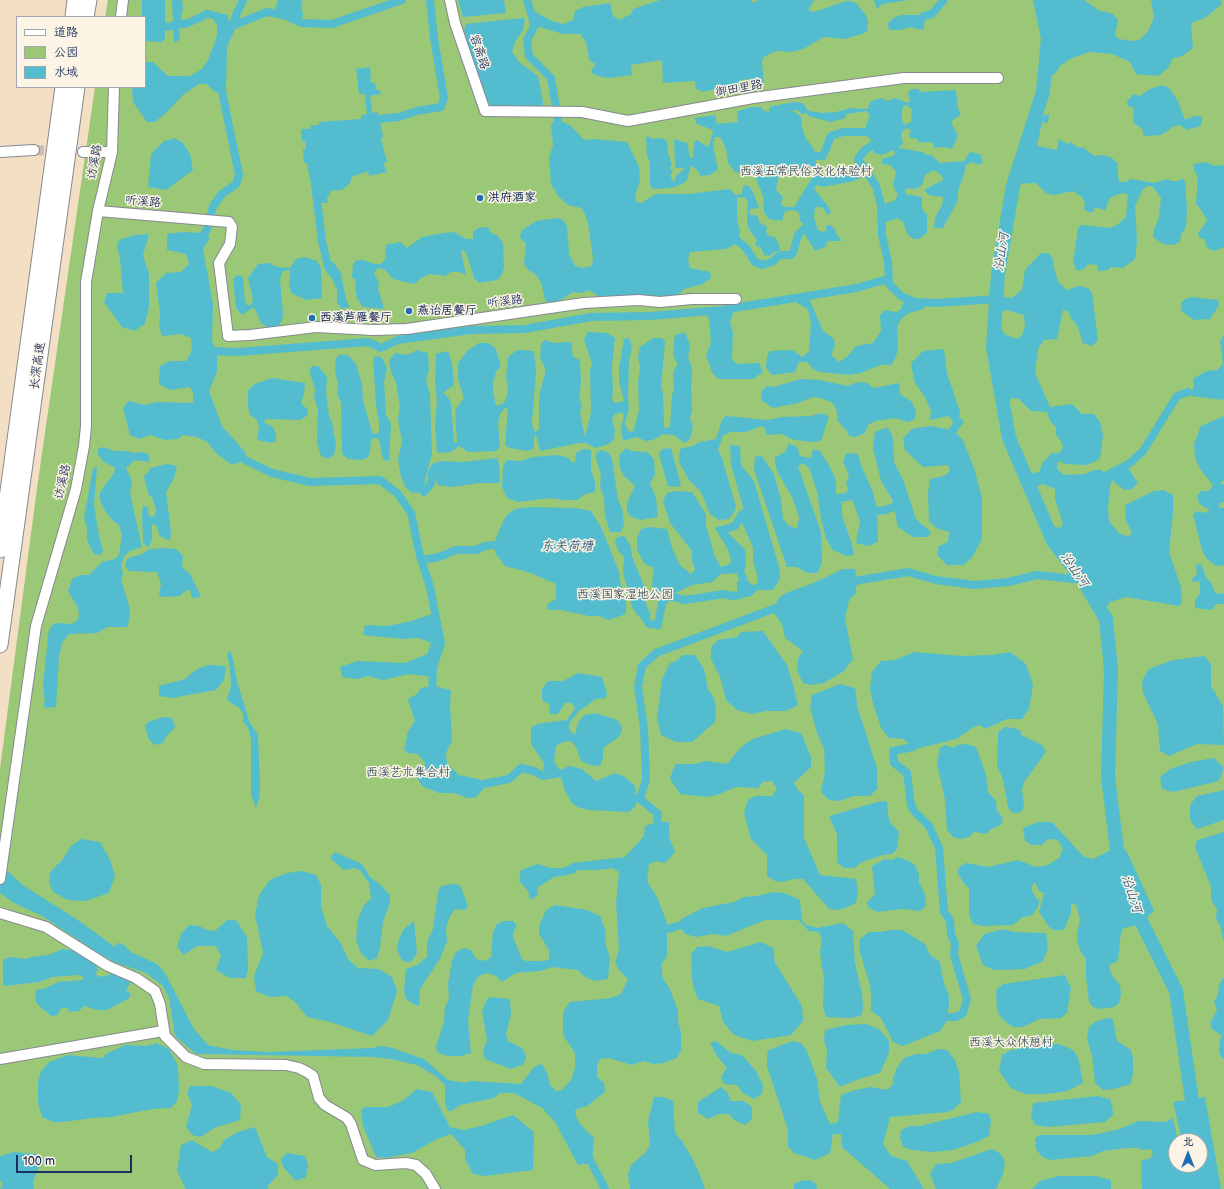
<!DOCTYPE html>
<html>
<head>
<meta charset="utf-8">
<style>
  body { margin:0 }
  #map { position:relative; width:1224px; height:1189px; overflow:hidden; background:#f3e0c4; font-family:"Balsamiq Sans","LXGW WenKai TC",sans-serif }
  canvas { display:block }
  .legend { position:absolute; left:16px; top:16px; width:130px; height:72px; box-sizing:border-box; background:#fcf5e5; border:1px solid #a2a6af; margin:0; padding:5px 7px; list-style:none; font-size:12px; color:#1b2f5e }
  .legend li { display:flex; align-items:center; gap:8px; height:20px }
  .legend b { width:20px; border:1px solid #a2a6af }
  .north { position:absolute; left:1168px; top:1133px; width:40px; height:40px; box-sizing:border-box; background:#fcf5e5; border:1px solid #a2a6af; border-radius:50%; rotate:0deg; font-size:11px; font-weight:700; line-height:16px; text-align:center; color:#1b2f5e }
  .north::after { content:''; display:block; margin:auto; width:14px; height:18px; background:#1f6fb2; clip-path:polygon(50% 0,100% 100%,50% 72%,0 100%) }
  .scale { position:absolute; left:16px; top:1155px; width:116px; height:18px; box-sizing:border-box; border:2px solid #1b2f5e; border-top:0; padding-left:5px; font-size:12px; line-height:14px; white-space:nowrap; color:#1b2f5e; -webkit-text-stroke:3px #fcf5e5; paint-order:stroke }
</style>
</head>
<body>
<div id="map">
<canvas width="1224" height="1189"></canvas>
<ul class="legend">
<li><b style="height:5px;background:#fff"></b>道路</li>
<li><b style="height:11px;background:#9ac876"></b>公园</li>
<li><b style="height:11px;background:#53bdcf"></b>水域</li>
</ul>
<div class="north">北</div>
<div class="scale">100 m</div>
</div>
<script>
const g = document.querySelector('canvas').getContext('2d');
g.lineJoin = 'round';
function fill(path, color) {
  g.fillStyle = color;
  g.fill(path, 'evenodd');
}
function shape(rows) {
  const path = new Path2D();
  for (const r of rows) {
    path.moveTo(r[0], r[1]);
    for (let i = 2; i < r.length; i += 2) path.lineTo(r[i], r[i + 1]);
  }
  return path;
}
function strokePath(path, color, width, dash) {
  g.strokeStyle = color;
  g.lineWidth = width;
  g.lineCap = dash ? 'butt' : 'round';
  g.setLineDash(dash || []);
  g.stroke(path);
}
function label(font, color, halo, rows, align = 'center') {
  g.font = font + ' "Balsamiq Sans","LXGW WenKai TC",sans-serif';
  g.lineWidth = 3;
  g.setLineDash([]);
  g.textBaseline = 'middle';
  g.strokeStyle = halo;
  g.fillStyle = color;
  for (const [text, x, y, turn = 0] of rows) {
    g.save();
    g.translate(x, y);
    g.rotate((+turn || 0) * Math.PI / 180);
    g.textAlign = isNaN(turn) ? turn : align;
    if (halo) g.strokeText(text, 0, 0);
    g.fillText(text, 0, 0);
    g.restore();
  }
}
const green = shape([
  [108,0,1224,0,1224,1189,0,1189,0,769,37,488,95,87,145,87,145,17,105,17],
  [1176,1141,1200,1141,1200,1165,1176,1165]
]);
const water = shape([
  [142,0,165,0,165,38,162,42,145,41,145,17,142,17],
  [172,0,182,0,183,7,179,29,180,36,178,41,174,42],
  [278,0,303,0,301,4,303,15,300,22,284,15,271,13,275,9],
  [458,0,504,0,506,13,463,17],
  [660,0,751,0,753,3,759,0,814,0,808,10,814,12,846,1,851,1,856,3,865,14,868,20,867,31,862,34,844,39,824,37,803,49,791,52,776,51,771,53,764,57,762,62,764,84,752,84,751,79,739,80,739,83,727,85,727,87,701,92,700,89,696,90,695,81,663,83,662,60,631,65,632,75,608,78,598,76,593,74,591,70,596,64,591,62,589,59,586,42,580,34,563,34,540,27,533,29,533,19,530,9,552,21,563,24,573,20,575,11,583,7,610,3,613,16,619,20,631,14,633,9],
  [874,0,909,0,882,4,877,9],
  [1040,0,1084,0,1100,11,1111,13,1118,19,1115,36,1119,39,1132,41,1139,40,1149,30,1154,17,1151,0,1221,0,1222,4,1205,18,1191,23,1193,48,1182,56,1173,58,1168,68,1158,76,1136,74,1130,62,1112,54,1089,52,1070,59,1060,66,1055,74,1045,77,1048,38],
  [204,10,208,10,227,15,232,26,223,46,223,95,214,91,206,84,199,84,184,94,165,114,155,122,147,122,133,102,132,88,145,87,145,62,153,62,168,76,190,76,202,69,208,60,217,36,217,25,213,19,203,16],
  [902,15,923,15,925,18,924,28,921,30,911,27,900,30,890,30,887,24,893,18],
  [522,18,525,19,523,30,515,42,512,52,519,62,538,76,543,101,542,109,492,107,484,96,470,55,464,30,466,24],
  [370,67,371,83,375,83,376,90,380,90,381,94,370,96,372,113,378,112,383,137,381,138,385,156,386,156,387,162,383,163,387,172,369,176,368,171,352,177,350,183,342,190,330,191,330,196,327,196,328,203,314,202,307,163,304,163,303,149,306,149,305,141,302,141,301,129,310,129,311,125,319,125,319,122,361,119,361,115,367,114,365,94,359,94,356,69],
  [1162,85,1169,88,1178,101,1185,120,1194,116,1202,116,1202,122,1200,126,1187,130,1180,125,1174,126,1161,135,1143,136,1143,130,1133,122,1134,110,1132,107,1128,106,1127,101,1134,94,1140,96,1150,89],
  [913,89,919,89,919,92,956,90,958,109,961,114,951,122,958,136,952,149,943,147,934,148,933,143,927,142,919,143,918,139,911,138,909,136,911,130,906,128,901,133,903,144,898,148,922,152,927,155,931,155,940,163,964,161,970,152,980,154,983,161,980,165,971,162,966,165,964,175,959,187,957,202,943,228,934,228,935,218,942,205,943,197,929,195,924,190,943,180,942,176,934,170,925,175,922,185,918,188,913,189,907,188,905,191,906,194,922,197,922,209,927,215,927,233,919,239,914,239,908,235,903,222,897,218,882,224,881,205,894,201,898,195,893,186,896,171,890,165,882,164,882,159,895,155,894,150,882,155,874,153,871,140,867,137,866,124,870,117,867,111,846,114,846,118,830,122,809,116,803,110,822,113,836,112,851,108,867,109,871,101,882,98,887,101,896,98,908,103,910,101,908,94,910,90],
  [907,105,912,110,911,122,904,125,902,119,902,110,904,106],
  [752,107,761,107,763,110,768,112,778,110,781,112,791,111,797,113,801,117,802,127,806,139,814,149,816,165,810,175,804,177,792,171,782,172,779,175,776,190,783,197,781,204,785,207,794,207,813,176,846,172,860,161,867,174,854,181,823,187,817,185,814,189,828,206,831,212,828,215,822,207,815,207,814,218,818,230,822,232,826,231,826,226,830,225,834,228,837,235,842,241,828,241,825,247,815,251,804,233,804,225,800,221,799,213,795,210,785,211,782,221,769,219,764,212,763,196,755,176,750,170,745,170,740,173,735,172,728,163,726,148,720,137,715,137,713,146,718,169,710,175,700,176,699,172,691,165,687,180,682,184,672,188,652,189,650,185,650,163,647,155,646,137,650,137,651,139,662,138,667,141,668,153,672,165,670,168,673,171,670,175,674,183,676,176,685,168,676,168,675,165,674,139,687,143,690,157,693,158,694,143,697,140,708,147,712,137,713,130,697,124,694,118,715,115,717,124,738,122,737,111],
  [1049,114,1048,123,1042,122,1037,146,1057,150,1059,139,1068,144,1070,142,1077,147,1084,148,1094,156,1104,155,1112,158,1117,163,1119,182,1125,182,1132,179,1155,183,1167,179,1172,181,1179,181,1182,178,1185,182,1187,209,1186,227,1181,234,1180,242,1173,245,1163,244,1153,237,1154,230,1159,217,1161,198,1152,186,1147,186,1142,191,1135,206,1137,241,1135,259,1123,268,1111,267,1108,270,1098,271,1097,265,1088,264,1084,269,1077,271,1073,263,1078,228,1081,225,1110,228,1117,225,1126,217,1128,195,1125,193,1119,194,1110,198,1105,210,1100,209,1097,207,1094,209,1094,212,1088,212,1084,209,1085,203,1082,197,1073,191,1054,195,1046,193,1036,183,1013,184,1034,119],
  [555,119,570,125,584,140,595,139,627,142,639,167,640,180,635,197,637,202,641,203,656,194,688,194,730,189,735,195,742,194,743,186,748,185,753,192,759,208,750,209,749,214,757,216,760,223,767,227,766,232,769,236,775,237,780,247,779,251,774,252,770,256,764,255,761,248,755,245,757,240,750,231,747,224,748,202,745,198,737,197,737,220,740,231,738,243,726,249,690,252,688,259,690,268,710,272,711,278,703,284,684,289,679,294,669,297,642,295,601,298,589,290,582,293,573,292,559,301,551,304,545,300,541,282,535,274,528,270,524,264,526,244,520,237,521,231,536,221,557,218,563,220,567,226,569,254,575,266,582,268,592,266,593,258,588,223,585,214,581,208,568,205,559,197,551,184,549,158,553,145,551,125],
  [175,138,183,143,190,154,193,170,166,190,148,187,151,154,164,141],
  [1206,162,1215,166,1224,165,1224,247,1215,251,1209,249,1206,246,1205,240,1199,237,1198,233,1207,221,1202,211,1196,204,1198,177,1194,170,1194,164],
  [488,227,491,233,498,236,503,243,504,267,502,275,497,280,479,283,474,278,467,255,464,250,461,252,466,275,459,272,451,272,445,276,430,274,421,278,414,284,393,279,384,269,378,268,374,273,379,283,378,288,384,309,363,307,357,299,355,287,356,280,352,277,353,264,357,260,363,260,375,264,381,264,385,259,386,245,400,242,407,248,422,237,444,233,454,232,466,239,473,239,473,232,478,228],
  [183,232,204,233,210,238,203,249,213,304,212,341,217,353,217,372,209,391,222,426,245,452,245,460,232,465,217,454,207,442,197,437,183,435,178,439,165,440,150,435,139,439,130,435,123,408,129,401,145,405,157,402,193,403,193,393,190,387,170,390,159,384,160,366,170,361,186,361,192,350,191,338,181,334,162,336,159,326,160,314,156,283,166,273,181,272,189,264,186,254,167,250,167,234],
  [149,234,143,255,149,274,149,307,145,324,134,331,122,327,104,302,107,293,123,293,120,259,117,246,119,240,135,235],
  [1041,253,1049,253,1053,259,1054,269,1059,283,1067,290,1079,286,1088,288,1092,293,1098,340,1092,346,1083,343,1078,327,1071,318,1068,311,1063,310,1057,339,1044,340,1038,349,1035,373,1050,407,1072,404,1082,414,1094,414,1100,422,1103,436,1100,459,1087,465,1066,464,1058,461,1057,469,1064,475,1085,474,1094,470,1101,470,1107,475,1126,465,1138,483,1132,489,1124,490,1112,480,1110,487,1108,509,1109,521,1119,533,1128,537,1132,532,1126,521,1125,505,1154,491,1164,490,1173,495,1173,513,1169,552,1181,587,1182,603,1179,606,1126,597,1110,602,1102,614,1083,580,1053,541,1046,525,1060,528,1063,524,1055,499,1055,489,1043,484,1037,486,1034,497,1028,474,1039,472,1043,462,1052,453,1059,453,1063,448,1061,441,1056,435,1056,427,1050,421,1047,412,1031,411,1019,399,1012,398,1003,406,993,347,995,325,999,327,1006,335,1017,339,1022,335,1025,327,1024,315,1006,310,996,315,997,293,1004,297,1012,298,1022,290,1025,270],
  [305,257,317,261,321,268,322,298,306,300,291,293,289,284,290,270,283,271,280,280,283,313,282,321,278,326,268,328,261,323,254,307,242,315,236,308,233,279,238,275,243,277,245,301,247,305,251,305,253,300,248,278,258,264,269,263,277,267,290,268,296,259],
  [325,262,333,262,341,273,346,300,350,307,342,309,337,303,337,290,332,278,327,273,323,266],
  [808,296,823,331,834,339,835,345,831,355,839,362,847,357,856,346,873,343,881,331,880,315,885,310,897,312,901,309,905,298,915,302,924,303,924,309,909,313,902,318,897,326,898,347,896,357,891,365,880,365,861,373,849,375,820,372,813,369,807,362,799,362,795,372,772,375,766,368,767,356,770,351,792,350,803,357,809,351,811,324,809,314,807,309,791,299],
  [1192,297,1218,300,1219,305,1210,319,1194,320,1182,311,1181,303,1185,299],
  [732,308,733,315,730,321,733,333,732,359,737,364,759,363,763,372,753,379,718,379,712,372,706,355,711,343,709,319,704,311],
  [588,332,607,333,615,338,612,366,613,392,612,400,615,403,624,401,619,381,619,368,624,339,629,338,632,346,629,361,628,400,629,409,625,423,628,431,633,432,639,411,638,382,640,368,638,357,640,347,653,338,662,338,665,342,661,387,663,393,664,428,670,427,672,395,674,389,673,371,678,365,673,356,674,341,675,335,685,332,690,345,688,358,692,368,691,388,692,410,690,419,693,426,690,439,684,443,674,435,664,434,653,440,646,441,636,437,623,441,621,429,624,415,621,412,615,414,612,419,615,430,614,439,609,444,595,448,586,443,579,443,540,451,536,435,534,437,534,449,528,451,510,448,505,445,508,409,505,408,500,414,498,424,500,447,496,451,468,452,459,446,451,452,437,453,435,425,437,401,435,380,436,354,448,351,452,363,454,385,443,393,448,397,451,403,454,442,457,443,455,410,464,398,458,379,458,363,468,350,479,343,489,343,496,349,501,366,496,372,493,383,493,392,496,406,504,403,507,396,508,387,506,377,508,357,517,350,534,351,536,372,532,422,533,429,535,432,539,429,539,396,545,373,545,368,540,358,541,344,545,340,554,343,571,342,573,357,580,360,581,383,579,398,582,405,580,413,585,437,591,412,590,371,592,364,584,339],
  [1224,335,1224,400,1191,396,1188,392,1193,390,1194,378,1207,371,1217,370,1223,364,1220,341],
  [944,349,947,373,960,412,959,422,953,422,949,416,930,420,931,411,925,397,915,383,912,369,911,363,923,351],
  [417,350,428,353,429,370,426,381,430,394,432,454,425,480,424,492,413,493,406,488,401,477,398,459,402,442,398,419,400,407,396,383,391,372,389,361,395,353,407,355],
  [341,354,349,356,356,364,362,384,363,400,371,428,372,433,375,434,379,432,379,422,376,404,373,359,375,356,381,357,384,361,387,369,384,382,386,415,391,424,389,461,384,460,382,456,379,439,375,438,371,439,370,453,367,458,361,460,348,459,342,454,341,403,337,393,338,384,335,371,336,358],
  [312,366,318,366,327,377,326,392,329,416,332,422,336,445,334,455,328,459,321,456,317,442,318,409,314,397,315,389,309,370],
  [272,378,305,383,304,394,301,403,307,409,308,415,300,420,266,419,264,422,273,427,276,435,276,441,272,443,257,440,259,427,257,420,250,415,248,407,248,390,255,384],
  [801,379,820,380,847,386,858,382,867,383,874,388,899,383,900,394,912,402,916,411,915,419,907,422,896,418,875,421,868,425,865,433,855,437,849,436,847,431,837,420,837,411,833,403,824,399,813,397,798,403,773,408,761,400,762,390,767,386,773,387],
  [822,413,829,417,821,441,810,442,791,439,782,434,766,435,766,429,761,426,746,432,731,432,723,435,718,450,722,458,736,507,734,512,729,519,719,520,710,514,701,492,689,480,679,462,680,449,693,446,700,442,716,439,722,420,726,416,767,420,782,417,811,416],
  [1224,416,1224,480,1220,484,1224,484,1224,502,1219,504,1220,508,1224,508,1224,565,1216,566,1206,558,1202,550,1193,515,1197,511,1205,513,1210,510,1199,504,1197,496,1201,491,1209,491,1213,485,1200,469,1195,457,1194,444,1201,426],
  [930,426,953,430,963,440,974,468,982,498,982,534,981,541,973,556,964,565,947,565,937,555,939,546,948,542,949,532,938,529,929,522,928,493,930,479,944,476,950,471,948,465,923,467,905,450,903,438,912,429],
  [888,427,893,438,894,462,904,482,916,519,931,532,928,537,913,537,898,527,892,499,881,481,873,448,875,432],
  [789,443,798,448,799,455,803,457,811,458,813,450,819,450,830,467,836,480,836,493,842,505,842,516,852,544,854,555,846,556,833,550,826,539,821,518,817,491,809,468,803,463,798,466,821,532,822,564,817,573,807,573,797,567,787,567,754,470,755,457,761,455,774,474,781,499,783,519,788,525,797,529,799,517,793,499,777,471,775,463,775,457,785,452],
  [730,445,740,446,741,465,754,481,779,567,780,579,773,590,757,590,752,596,741,598,737,591,737,583,740,578,745,578,752,585,757,584,758,577,753,562,753,547,741,521,743,507,731,465],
  [103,447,115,451,127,451,134,453,143,452,149,455,149,462,135,460,126,468,132,481,130,493,142,547,130,551,124,556,121,566,123,574,121,580,130,609,129,621,127,627,107,627,97,633,69,634,62,643,59,657,56,707,45,708,43,704,45,701,43,685,49,629,55,623,71,624,77,621,79,616,78,608,68,591,72,579,80,575,89,575,102,562,115,559,119,555,122,535,119,525,113,521,105,511,100,500,100,492,114,473,115,468,104,462,98,455,98,449],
  [626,448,631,451,647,452,654,459,655,475,650,483,656,498,658,517,640,520,630,516,627,511,627,503,635,486,624,476,620,468,619,455],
  [671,448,681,485,677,487,668,486,660,458,659,452,663,449],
  [583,449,591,450,591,470,595,482,595,492,585,494,578,500,564,500,550,498,519,502,508,499,502,487,503,466,507,460,520,461,533,457,556,455,567,457,571,461,575,463,576,453],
  [601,450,608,452,612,458,618,500,622,508,624,524,621,532,610,532,605,516,604,497,600,487,601,475,596,458,596,453],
  [846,453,858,454,861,465,873,492,877,508,878,542,869,546,856,543,860,521,846,483,849,475,843,462],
  [497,458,499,464,500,483,480,483,452,487,437,485,435,467,439,461,463,462],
  [166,464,177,466,174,478,166,492,171,531,170,541,160,536,156,525,152,524,152,540,148,548,143,542,142,515,143,505,148,508,149,516,154,517,156,510,153,499,148,493,144,477,151,468],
  [97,467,94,505,99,536,103,550,101,555,94,554,87,540,87,528,84,518,93,468],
  [676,491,692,492,706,514,706,526,714,554,721,567,730,564,731,560,728,550,715,528,719,526,722,526,745,550,746,564,744,573,721,574,712,582,692,585,669,596,657,596,652,586,654,568,644,563,637,550,637,538,641,529,648,527,667,529,672,548,680,565,691,574,695,570,692,561,692,551,670,523,663,501,667,493],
  [530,507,575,508,591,511,602,529,619,572,622,594,626,602,626,614,608,620,599,616,589,616,560,610,548,610,547,604,556,599,556,584,531,573,505,566,495,553,495,541,500,528,506,516,515,509],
  [624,536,630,544,632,556,646,591,645,601,651,616,638,616,632,607,623,573,624,557,618,550,615,542,617,537],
  [165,548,176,549,183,556,182,567,190,574,201,597,192,598,190,590,186,590,180,596,161,597,159,595,161,584,157,572,129,571,125,566,127,559,133,556,140,555,150,549],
  [1201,564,1206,577,1212,584,1215,593,1221,594,1224,593,1224,604,1216,604,1212,610,1195,608,1195,600,1200,594,1200,581,1193,582,1192,579,1197,574,1196,565],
  [843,569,855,569,857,581,855,594,849,600,845,618,853,659,844,671,824,683,811,685,803,683,797,671,798,658,803,651,785,638,782,624,772,610,779,598,786,593,811,584],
  [435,613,441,643,433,668,433,677,409,674,383,680,368,676,357,679,342,677,340,667,357,661,405,663,427,654,431,643,419,638,403,639,363,635,365,625,387,626,408,622],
  [763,631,787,665,794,688,798,705,786,711,766,711,752,714,737,710,726,700,720,677,711,659,711,647,718,640,737,637,741,632],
  [231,651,238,685,250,723,258,734,260,785,259,799,256,808,251,795,251,739,248,727,243,722,243,713,238,707,227,700,231,686,230,668,227,654],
  [914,652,962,656,993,655,1010,652,1026,664,1033,685,1029,709,1022,719,1007,719,985,729,980,725,974,727,956,739,916,749,903,739,889,738,881,728,872,700,870,688,872,672,881,661,895,660],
  [683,655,695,655,704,669,708,689,714,698,716,712,715,722,692,742,676,742,661,735,657,718,662,679,670,663,675,662],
  [1205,656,1211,665,1211,686,1223,706,1224,745,1197,744,1169,756,1160,751,1158,724,1143,693,1142,681,1149,669,1173,660],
  [208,665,226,666,224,680,216,690,172,698,159,696,159,686,185,679,197,669],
  [578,673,602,677,607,693,606,698,596,699,579,711,570,722,569,729,573,734,576,733,577,724,584,715,596,713,617,720,621,725,622,730,620,736,603,748,603,758,600,766,590,765,581,761,576,747,571,741,563,742,556,746,554,761,560,772,564,768,570,766,582,769,596,781,615,773,625,777,635,786,636,798,636,806,629,812,589,810,577,807,571,802,564,788,560,773,543,776,544,763,531,744,531,728,537,724,567,720,575,709,572,703,565,703,558,714,550,714,549,704,542,700,542,689,548,681,563,681],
  [840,684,855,688,858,709,877,768,877,789,870,796,854,796,840,801,829,800,821,792,825,771,824,749,817,733,810,707,812,695],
  [433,686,451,690,450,704,452,741,446,753,447,763,459,775,478,779,488,784,475,798,467,798,454,793,439,793,422,786,417,778,424,774,425,763,418,754,408,753,404,749,408,731,415,721,408,699,417,694,421,688],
  [163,717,172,718,175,727,166,737,163,743,155,745,149,740,145,726,148,722],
  [1005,727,1014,728,1021,731,1021,735,1042,745,1046,752,1024,782,1022,789,1024,808,1019,813,1012,813,1008,807,1003,779,997,766,998,732],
  [786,729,801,733,811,757,811,767,794,783,798,790,804,795,804,838,820,875,856,879,858,891,856,903,848,907,839,910,829,909,803,879,793,879,783,882,775,881,767,876,767,855,751,839,744,813,748,800,755,796,772,796,777,789,772,781,763,782,758,788,736,787,717,795,706,797,680,794,670,779,673,769,676,764,695,764,706,761,727,764,741,747,753,739],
  [966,744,976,747,986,774,988,792,996,801,997,811,1003,818,1001,825,991,829,986,834,974,832,969,837,960,839,953,837,947,830,945,800,937,763,940,748,945,745,954,748,957,745],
  [1214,758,1224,768,1219,781,1173,792,1162,789,1160,777,1170,769,1191,762],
  [1224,790,1224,820,1197,829,1190,820,1190,805,1197,796],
  [881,801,887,802,889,821,899,832,897,849,892,854,883,855,862,862,854,868,844,868,837,862,837,834,829,816],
  [657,822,669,822,669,837,675,852,665,863,656,861,649,864,647,881,658,899,667,923,667,956,661,965,663,979,669,987,678,1010,678,1021,681,1032,681,1050,677,1058,663,1063,653,1064,644,1061,632,1065,608,1058,600,1059,597,1066,597,1077,604,1083,605,1092,587,1106,575,1110,576,1117,580,1124,594,1138,592,1163,578,1165,555,1122,542,1108,514,1093,500,1093,494,1098,460,1105,452,1111,448,1111,445,1103,445,1085,437,1077,417,1065,390,1059,374,1057,196,1054,175,1036,169,998,163,986,146,973,114,962,98,953,42,916,14,903,0,893,0,864,24,886,75,918,115,947,117,943,123,944,131,952,157,964,165,973,194,1029,208,1045,232,1050,268,1052,373,1048,380,1046,389,1047,424,1059,448,1080,465,1083,469,1081,521,1084,534,1067,542,1064,547,1073,550,1085,557,1091,562,1090,571,1080,575,1068,575,1053,563,1035,563,1012,570,1002,611,998,621,994,628,979,619,970,615,963,619,949,616,903,619,872,612,868,599,870,578,870,573,874,554,877,537,888,538,895,530,900,528,891,519,881,521,870,538,864,551,868,564,868,573,863,625,857,644,836,645,826],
  [1038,822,1052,822,1083,856,1093,859,1117,847,1126,850,1154,910,1142,924,1124,928,1121,932,1118,960,1115,963,1111,963,1109,968,1113,977,1120,985,1121,995,1119,1003,1114,1007,1101,1009,1093,1007,1089,1002,1086,977,1086,958,1081,953,1078,944,1077,935,1080,919,1076,905,1072,903,1071,906,1071,913,1064,930,1054,930,1049,927,1039,912,1044,893,1039,891,1035,882,1031,887,1034,895,1039,901,1038,907,1031,916,1023,917,1013,925,983,926,973,924,969,915,969,889,963,882,957,872,960,866,966,863,988,867,1018,860,1036,867,1048,865,1059,858,1063,849,1058,840,1048,839,1042,845,1032,845,1025,841,1023,828],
  [1224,832,1224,943,1220,925,1216,919,1217,909,1211,900,1211,887,1195,847,1197,840],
  [81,839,100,842,110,860,115,875,109,893,85,901,68,900,53,892,49,883,50,872,63,859,71,846],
  [335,852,362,864,370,877,382,886,390,895,390,903,383,921,380,948,377,958,369,961,361,953,356,940,358,919,364,905,371,899,369,883,360,870,354,868,344,870,330,858],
  [898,857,909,861,915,865,919,875,919,883,925,894,926,906,920,911,903,909,877,912,868,907,867,902,875,894,872,866,885,859,892,860],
  [302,871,316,875,321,885,321,907,327,926,340,942,348,959,358,968,379,969,392,977,397,991,388,1020,372,1036,330,1022,307,1017,296,1003,287,996,269,997,256,991,254,976,263,953,255,915,259,895,270,880,287,873],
  [453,884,460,885,468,906,465,910,455,909,450,916,446,928,447,941,441,957,420,989,419,1006,413,1004,406,999,404,991,406,969,417,965,427,957,427,942,433,929,438,892,441,886],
  [773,892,784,893,800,900,802,921,806,925,817,928,843,923,853,931,855,963,862,993,863,1008,861,1016,849,1018,826,1017,823,1007,824,980,820,952,822,940,819,932,809,931,798,920,765,920,726,936,713,934,696,937,685,934,681,929,681,919,703,908,734,902,744,897,757,896],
  [555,905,587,910,600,916,605,929,606,946,610,957,608,979,595,981,585,977,578,970,552,967,540,971,516,973,502,982,496,976,488,973,479,976,473,985,468,1021,471,1053,461,1056,448,1056,438,1053,436,1046,444,1022,445,1007,449,999,448,984,452,960,456,952,464,948,471,950,476,959,485,961,491,957,493,932,497,924,504,921,513,921,517,926,513,932,513,937,522,959,526,961,543,961,549,959,549,950,539,934,539,926,546,910],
  [227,920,236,920,247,937,248,969,246,978,230,978,216,970,221,956,216,946,197,946,184,955,177,947,181,934,189,925,199,926,207,930,215,931],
  [414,921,417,953,411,962,402,961,397,950,399,939,404,929],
  [1003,929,1014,932,1046,933,1048,948,1043,961,1025,969,1003,970,994,970,983,965,976,946,984,934],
  [891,930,902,930,925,944,930,955,940,962,944,984,949,995,949,1006,946,1022,940,1031,903,1046,893,1042,881,1018,871,1011,871,994,869,982,859,949,860,939,869,932,880,932],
  [761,942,773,948,775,963,802,1006,803,1021,791,1035,752,1041,734,1035,723,1022,719,1006,698,999,694,989,692,979,691,954,697,947,708,946,727,952],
  [63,949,76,951,97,964,98,970,95,974,100,977,116,973,131,982,126,990,131,994,128,999,107,1010,97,1010,84,1006,79,1011,69,1012,67,1008,61,1008,58,1015,51,1016,37,1004,35,998,37,989,44,989,58,982,83,980,83,977,80,975,64,976,52,977,40,982,4,986,3,982,3,960,10,957,26,959,31,957,48,955],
  [1065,975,1071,988,1067,1013,1061,1018,1039,1019,1023,1027,1013,1027,1002,1019,997,1010,996,990,1003,984],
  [1224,977,1224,1060,1220,1055,1219,1049,1221,1035,1212,1029,1210,1023,1217,1010,1214,1001,1218,995,1219,984],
  [490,997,510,999,511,1015,506,1033,508,1041,522,1048,526,1056,524,1064,511,1069,485,1059,483,1050,487,1041,482,1011,486,1001],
  [1107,1018,1113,1019,1117,1041,1131,1050,1133,1058,1133,1073,1131,1084,1113,1089,1103,1090,1095,1083,1092,1055,1087,1039,1089,1027,1095,1022],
  [867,1024,880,1030,889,1041,889,1053,880,1073,859,1079,840,1087,826,1068,827,1050,824,1040,825,1030,846,1025],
  [716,1041,731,1053,742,1055,756,1071,763,1085,762,1094,754,1099,743,1093,737,1085,724,1084,721,1077,727,1068,717,1056,710,1043],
  [792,1041,801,1043,807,1051,817,1079,820,1102,830,1124,838,1122,841,1095,855,1090,871,1087,887,1090,893,1084,893,1078,897,1068,904,1058,916,1054,926,1054,938,1049,947,1050,955,1060,959,1072,961,1102,954,1109,948,1112,890,1117,883,1144,891,1156,907,1161,924,1189,890,1189,842,1147,841,1134,833,1134,830,1153,815,1160,794,1153,788,1147,788,1130,767,1066,767,1055,769,1050],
  [156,1043,169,1049,178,1066,179,1090,177,1101,171,1108,152,1109,112,1117,93,1118,63,1122,53,1122,42,1117,38,1102,38,1082,41,1071,49,1062,68,1055,102,1058,106,1054,125,1045,146,1046],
  [1047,1044,1059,1044,1073,1050,1078,1057,1083,1083,1067,1091,1047,1094,1026,1094,1011,1088,999,1071,1002,1055,1011,1050],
  [190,1086,212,1086,231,1093,241,1105,240,1120,214,1128,201,1137,192,1135,186,1127,192,1105,187,1093],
  [721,1087,728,1093,731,1101,744,1101,752,1107,752,1119,745,1125,734,1120,729,1114,719,1114,708,1119,698,1113,698,1102],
  [417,1089,432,1092,450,1127,463,1130,481,1126,513,1115,534,1132,533,1170,485,1176,473,1174,465,1159,465,1150,451,1134,437,1139,412,1153,385,1158,376,1157,363,1126,361,1111,364,1107,388,1107,402,1101],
  [1098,1096,1110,1099,1112,1105,1113,1115,1105,1122,1047,1127,1035,1125,1031,1117,1033,1103],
  [654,1097,663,1097,673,1101,675,1133,682,1141,691,1156,700,1175,705,1189,630,1189,628,1175,631,1165,646,1152,650,1145,648,1121],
  [1205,1097,1221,1189,1142,1189,1141,1166,1142,1160,1149,1159,1153,1155,1151,1149,1144,1150,1137,1148,1127,1148,1103,1151,1092,1156,1051,1160,1042,1157,1036,1149,1035,1138,1040,1135,1092,1135,1120,1129,1138,1121,1165,1122,1173,1118,1178,1141,1176,1141,1176,1165,1200,1165,1200,1141,1182,1141,1173,1102],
  [977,1112,989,1114,991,1120,989,1136,977,1142,953,1150,933,1152,912,1150,903,1147,900,1137,901,1130,910,1126,920,1126],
  [255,1127,267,1157,278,1164,278,1175,268,1186,268,1189,186,1189,177,1171,181,1145,192,1140,212,1152,220,1148,224,1140,238,1132],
  [992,1149,1001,1154,1005,1162,1003,1174,996,1189,936,1189,930,1174,936,1164,951,1163],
  [13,1152,37,1154,42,1160,33,1181,34,1189,0,1189,3,1184,0,1180,0,1156],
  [287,1153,305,1156,308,1165,306,1177,296,1181,283,1167,281,1159],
  [1059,1176,1096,1176,1111,1180,1111,1189,1032,1189,1040,1181],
  [810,1180,816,1184,817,1189,794,1189,794,1184,800,1181]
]);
const canal = shape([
  [527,0,533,19,533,29,527,40,529,56,551,78,558,119],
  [924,16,932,14,943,1],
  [233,26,236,15,243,0],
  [165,27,188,23,203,16],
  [773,110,795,106,801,107,803,110],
  [370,120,399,117,417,111,441,107,444,98,434,38,430,0],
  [873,145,865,150,858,159,876,186,881,205,882,235,888,262,889,284,901,296,915,302,936,303,997,299],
  [816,156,823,156,831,136,843,132,868,132],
  [316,192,322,241,327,262],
  [738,241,746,248,755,262,762,265,772,262,780,255,791,255,793,253,798,235,804,229],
  [200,242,207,229,213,206,222,194,236,184,239,175,222,91,223,46,232,26,267,12,284,15,302,23,332,24,402,0],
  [208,351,238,352,368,342,381,348,398,340,471,330,525,329,591,317,650,316,722,310,856,288,888,279],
  [953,430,959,422],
  [238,453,245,460,272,473,310,482,380,480,398,494,411,513,420,556,430,587,441,643,433,668,432,697],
  [1107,475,1130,463,1143,451,1177,396,1188,392],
  [424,492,430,485,432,479,432,472,435,467],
  [838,498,848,497,850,494],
  [877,511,886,510,893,507],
  [726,529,735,526,742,514],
  [421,560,439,557,456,550,476,550,485,546,495,545],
  [741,574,743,578],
  [847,584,860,580,908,572,936,580,974,585,1008,582,1037,575,1083,580],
  [644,616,649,624,658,625,662,603,669,596,685,600,724,594,732,596,740,595],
  [913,747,893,751,894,763,907,773,911,805,915,812,929,826,939,848,944,912,950,920,951,934,955,944,954,955,967,999,963,1013,956,1017,947,1017],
  [478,785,509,779,521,768,534,771,543,776,560,773,567,776],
  [627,797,640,799,658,814,656,833],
  [640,799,646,780,644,728,638,687,642,666,656,653,781,606],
  [668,929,681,925],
  [587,1154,605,1189]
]);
const river = shape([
  [1040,0,1048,38,1043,92,1013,186,998,274,993,347,1009,438,1053,541,1083,580,1106,619,1111,670,1108,777,1117,850,1121,864],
  [1134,907,1176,991,1198,1141]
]);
const minorTunnel = shape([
  [34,150,83,152]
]);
const minor = shape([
  [450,0,455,23,485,111,582,112,628,121,753,98,904,78,998,78],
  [121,17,123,0],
  [0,152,34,150],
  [83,152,112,152],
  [98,211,229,222,232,227,230,244,219,263,228,336,250,335,316,327,373,330,407,329,584,303,638,300,660,302,692,299,736,299],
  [0,879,36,626,76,489,84,446,86,426,86,282,98,211,112,152,114,87],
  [0,913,46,927,108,966,136,978,155,991,160,1004,165,1036,186,1057,204,1064,286,1065,299,1068,307,1072,313,1076,319,1098,325,1105,347,1118,351,1124,363,1160,375,1165,406,1163,416,1165,426,1174,435,1189],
  [0,1059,163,1031]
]);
const highway = shape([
  [73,17,75,0],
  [86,17,89,0],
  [0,550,63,87],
  [0,645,77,87]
]);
const markers = [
  [480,198,4,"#1f6fb2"],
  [409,311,4,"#1f6fb2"],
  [312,318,4,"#1f6fb2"]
];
const streetNames = [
  ["容斋路",479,52,71],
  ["御田里路",739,89,-10],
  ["访溪路",95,162,-79],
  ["听溪路",143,202,5],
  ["听溪路",505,302,-7],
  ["长深高速",38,366,-82],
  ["访溪路",63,482,-77]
];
const parkNames = [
  ["西溪五常民俗文化体验村",806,172],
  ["西溪国家湿地公园",625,595],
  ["西溪艺术集合村",408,773],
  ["西溪大众休憩村",1011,1043]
];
const poiNames = [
  ["洪府酒家",488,198],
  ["燕诒居餐厅",417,311],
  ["西溪芦雁餐厅",320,318]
];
const waterNames = [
  ["沿山河",1002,252,-81],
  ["东关荷塘",567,547],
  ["沿山河",1074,570,55],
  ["沿山河",1131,894,72]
];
fill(green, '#9ac876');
fill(water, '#53bdcf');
strokePath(canal, '#53bdcf', 8);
strokePath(river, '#53bdcf', 14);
strokePath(minorTunnel, '#c8bdb0', 10, [10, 5]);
strokePath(minor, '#878891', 12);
strokePath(highway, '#878891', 17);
strokePath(minor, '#fff', 10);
strokePath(highway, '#fff', 15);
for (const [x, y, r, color] of markers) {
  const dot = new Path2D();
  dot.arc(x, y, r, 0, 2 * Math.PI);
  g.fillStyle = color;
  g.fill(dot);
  strokePath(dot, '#fcf5e5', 1.5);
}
label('12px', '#1b2f5e', '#fcf5e5', streetNames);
label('12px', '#3b5564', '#fcf5e5', parkNames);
label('bold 12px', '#1b2f5e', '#fcf5e5', poiNames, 'left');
label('italic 13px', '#2c5a80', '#fcf5e5', waterNames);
</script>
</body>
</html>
